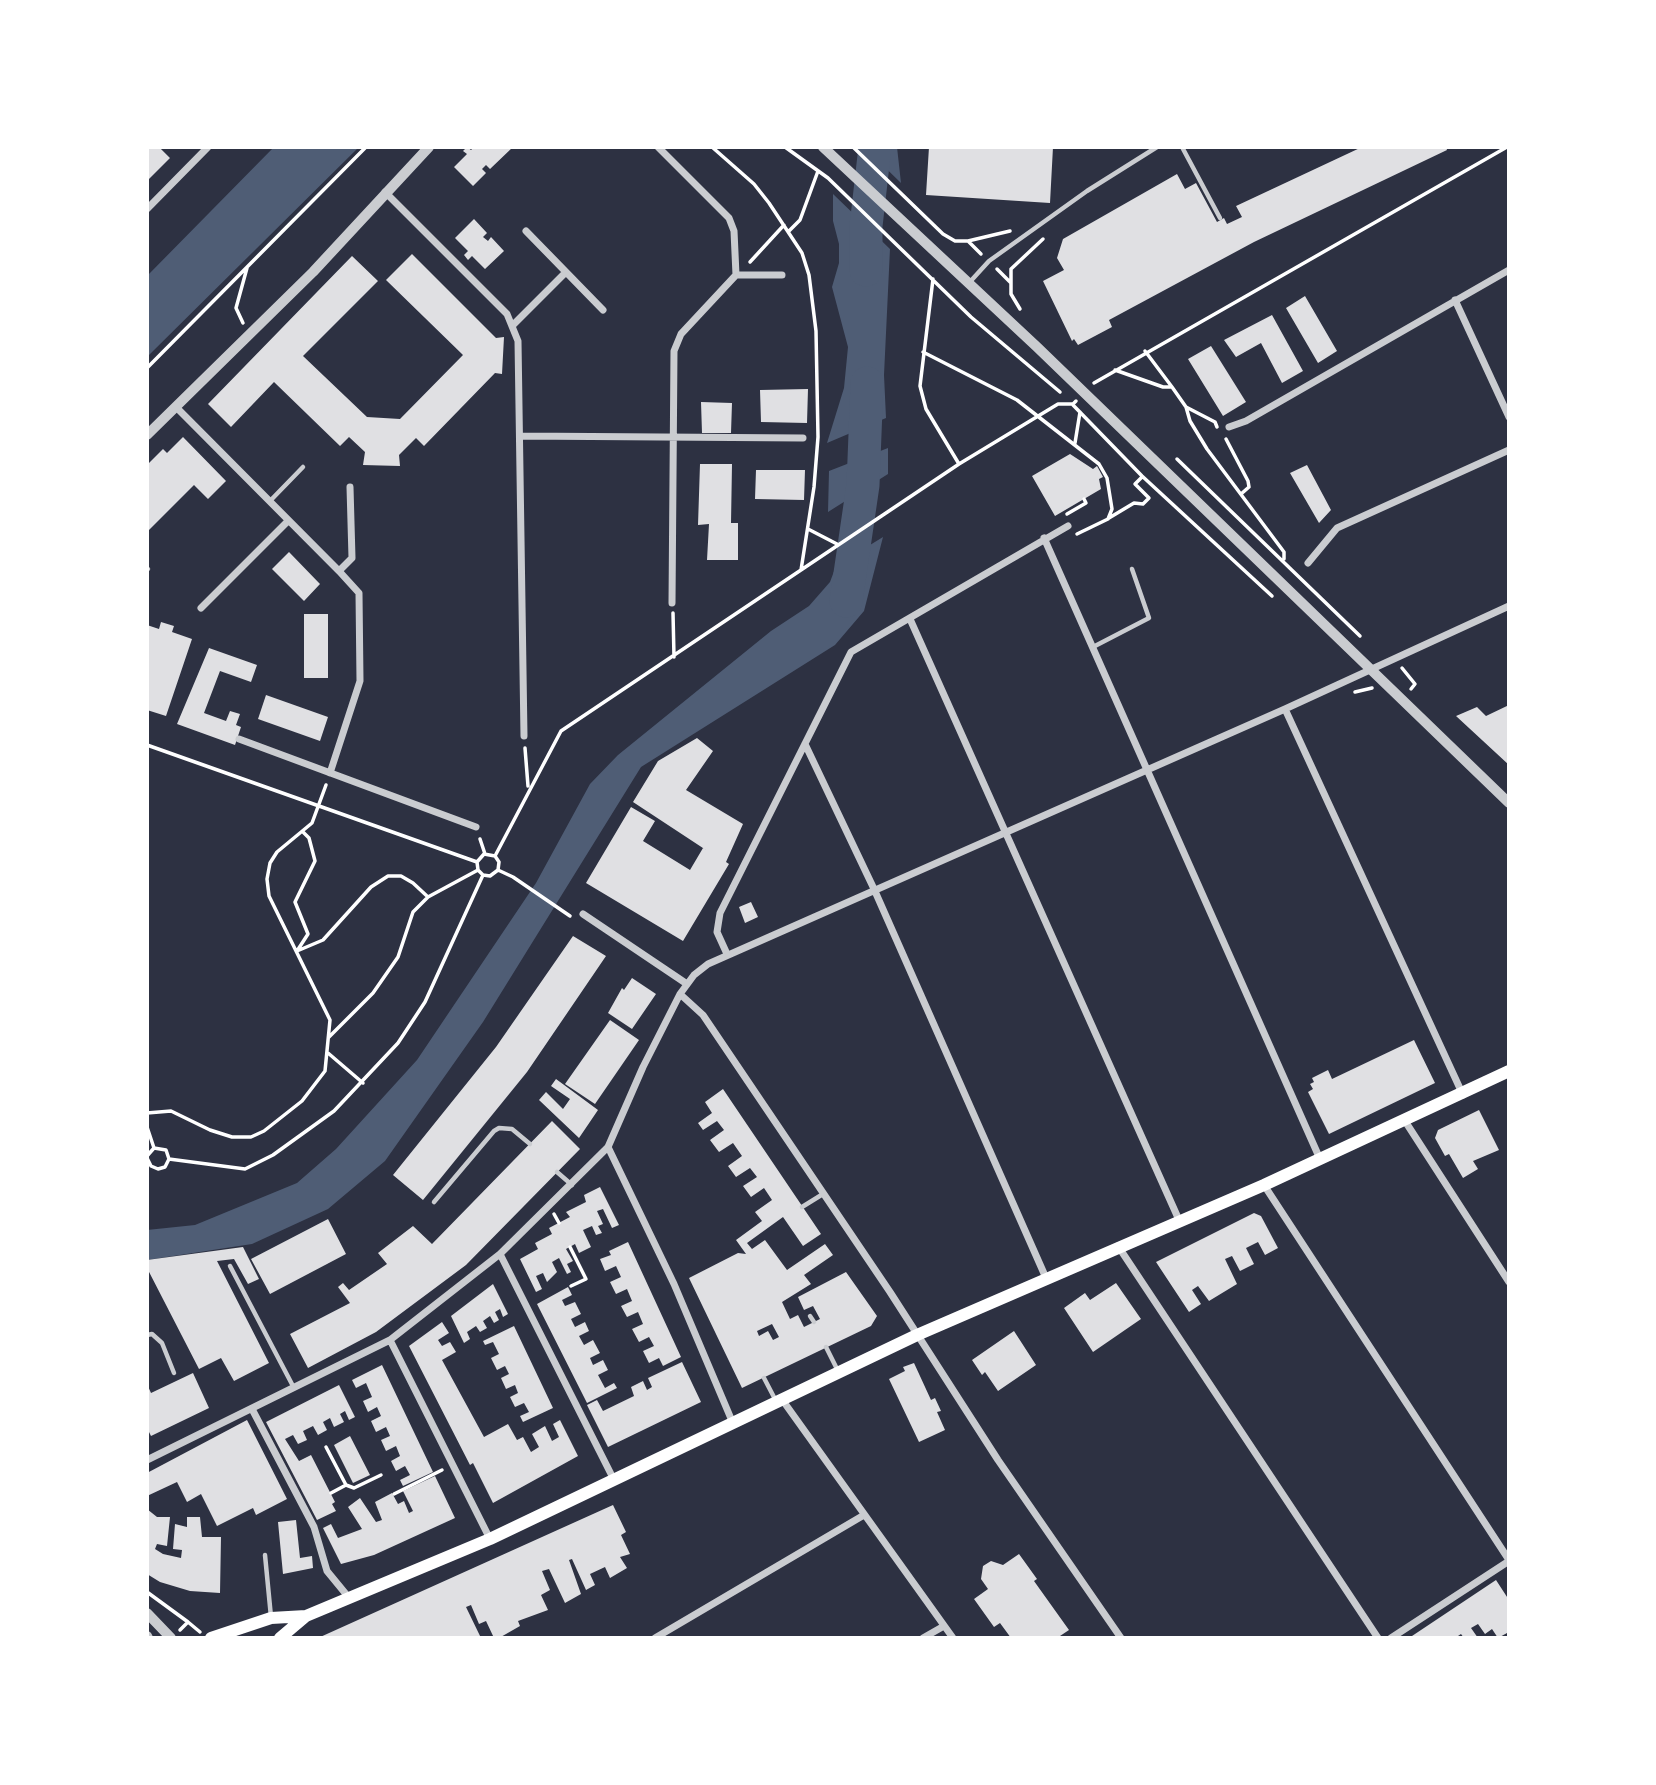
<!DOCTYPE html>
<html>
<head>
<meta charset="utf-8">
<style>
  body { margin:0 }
  #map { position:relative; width:1656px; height:1785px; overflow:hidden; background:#2d3142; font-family:"PT Sans",sans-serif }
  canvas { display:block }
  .frame { position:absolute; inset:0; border:149px solid #fff; pointer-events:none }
</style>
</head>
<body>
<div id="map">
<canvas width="1656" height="1785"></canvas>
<div class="frame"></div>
</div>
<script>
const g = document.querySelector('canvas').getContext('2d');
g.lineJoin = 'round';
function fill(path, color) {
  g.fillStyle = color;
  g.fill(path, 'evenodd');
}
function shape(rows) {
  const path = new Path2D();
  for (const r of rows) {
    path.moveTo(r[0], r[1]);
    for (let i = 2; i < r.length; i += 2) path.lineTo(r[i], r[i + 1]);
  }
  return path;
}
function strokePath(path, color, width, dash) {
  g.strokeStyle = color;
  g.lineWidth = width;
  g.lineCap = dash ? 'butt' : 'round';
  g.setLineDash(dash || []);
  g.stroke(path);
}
const water = shape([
  [274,147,359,147,147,357,147,276],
  [864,147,897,147,901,183],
  [833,194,890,249,884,375,886,418,827,443,844,388,848,347,832,287,839,263,839,244,833,221],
  [888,448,888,474,828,512,829,471],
  [883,537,864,611,835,645,641,767,483,1022,385,1161,328,1209,252,1244,147,1260,147,1230,195,1225,297,1183,336,1149,417,1060,536,883,590,784,618,755,771,631,809,606,830,582,836,566]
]);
const river = shape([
  [866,270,866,226,875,147],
  [846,601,863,485,867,383]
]);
const building = shape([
  [147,147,159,147,170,158,147,181],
  [467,147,471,150,474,147,513,147,490,169,486,165,482,169,486,173,473,186,454,167,467,154,463,151],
  [929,147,1053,147,1050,203,926,195],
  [1362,147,1446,147,1447,150,1254,242,1109,320,1112,327,1078,345,1074,339,1072,341,1043,281,1064,270,1057,258,1063,239,1177,174,1185,189,1196,183,1217,222,1224,218,1227,224,1242,217,1236,206],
  [474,219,487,233,483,237,488,241,491,237,504,251,485,269,472,256,468,260,464,255,468,251,455,238],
  [412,254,496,338,504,337,502,374,495,373,424,446,416,438,399,455,400,466,363,465,365,452,349,437,340,446,274,382,231,427,208,404,352,256,378,281,303,356,367,417,400,419,463,355,386,280],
  [1305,296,1337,351,1318,363,1286,308],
  [1272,315,1303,371,1282,383,1261,343,1236,357,1224,340],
  [1211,346,1246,402,1223,416,1188,359],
  [808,389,807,423,761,422,760,390],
  [701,402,732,403,731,433,702,433],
  [183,437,226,481,208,499,194,485,147,532,147,465,163,449,167,453],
  [1070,454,1093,469,1097,466,1103,477,1099,479,1101,489,1055,516,1032,476],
  [700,464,732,464,731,523,738,523,738,560,707,560,709,524,698,525],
  [1307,465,1331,510,1319,523,1290,473],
  [756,470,805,470,804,500,755,499],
  [289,552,320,584,304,601,272,569],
  [304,614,328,614,328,678,304,678],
  [161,622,174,626,172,632,192,639,166,716,147,710,147,625,159,629],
  [209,648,257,665,251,682,220,671,204,713,226,721,230,711,240,714,236,725,241,727,235,745,177,724],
  [266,695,328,717,320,741,258,719],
  [1509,705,1509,765,1456,716,1477,707,1486,716],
  [697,738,713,751,686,790,743,824,726,862,729,864,683,941,586,883,631,807,655,821,643,841,690,870,703,848,709,852,633,802,658,761],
  [751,902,758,917,745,923,739,907],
  [573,936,606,956,527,1072,423,1200,393,1175,496,1047],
  [632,978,656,994,632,1029,608,1013,622,988,624,990],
  [610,1020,639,1040,595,1104,565,1084],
  [1414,1040,1435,1083,1329,1134,1308,1092,1313,1089,1310,1084,1314,1082,1312,1078,1328,1070,1332,1079],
  [556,1079,598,1110,579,1138,539,1100,546,1092,563,1109,570,1099,551,1086],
  [723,1089,821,1234,803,1246,783,1217,747,1243,752,1249,765,1240,787,1270,825,1244,833,1255,804,1275,811,1284,782,1302,790,1319,798,1315,804,1327,820,1319,813,1306,804,1310,798,1297,846,1272,877,1316,871,1326,742,1388,689,1278,738,1253,746,1254,736,1240,762,1221,755,1212,772,1200,764,1188,751,1197,743,1186,757,1177,750,1168,736,1177,728,1166,742,1156,733,1143,719,1152,710,1140,724,1130,717,1121,703,1130,698,1123,712,1113,705,1102],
  [772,1324,779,1337,773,1340,768,1331,759,1336,757,1331],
  [1479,1110,1499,1150,1473,1161,1478,1169,1463,1178,1449,1154,1445,1156,1435,1138,1438,1130],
  [552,1121,580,1149,466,1265,376,1332,308,1368,290,1334,350,1303,338,1287,343,1283,349,1290,387,1264,378,1253,413,1226,432,1244],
  [600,1187,619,1225,612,1228,603,1209,597,1211,603,1224,598,1226,602,1233,596,1235,592,1226,583,1230,591,1247,579,1253,575,1244,566,1249,573,1261,567,1264,571,1272,567,1274,559,1258,552,1262,557,1272,547,1282,543,1273,536,1276,542,1289,536,1292,520,1259,538,1249,535,1243,552,1234,549,1228,570,1217,566,1212,586,1202,584,1195],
  [1254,1213,1261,1216,1278,1248,1265,1255,1258,1242,1246,1248,1254,1264,1240,1271,1232,1256,1225,1259,1237,1284,1209,1301,1198,1286,1192,1290,1201,1304,1189,1312,1156,1262],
  [328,1219,346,1254,270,1294,251,1259],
  [628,1242,681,1357,663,1366,659,1358,649,1363,643,1351,654,1346,649,1337,639,1342,632,1329,643,1324,638,1312,627,1317,621,1306,632,1301,627,1289,616,1294,610,1282,621,1277,616,1266,605,1271,600,1259,611,1255,609,1251],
  [243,1247,259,1279,248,1284,234,1259,217,1261,269,1363,234,1381,221,1358,199,1369,147,1268,147,1260],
  [1116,1283,1141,1319,1093,1352,1064,1308,1085,1293,1090,1300],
  [493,1284,508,1314,503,1317,500,1309,495,1312,499,1320,494,1323,490,1316,483,1321,487,1328,480,1332,476,1326,467,1332,470,1339,464,1343,451,1316],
  [568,1287,572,1295,562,1300,565,1306,575,1302,581,1314,571,1319,575,1327,585,1322,589,1331,579,1336,584,1345,593,1340,600,1353,590,1358,593,1365,603,1360,608,1370,598,1375,605,1388,614,1383,617,1388,587,1403,537,1304],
  [442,1322,449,1333,438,1340,442,1346,450,1342,456,1352,442,1360,484,1437,508,1424,517,1440,523,1437,531,1452,539,1447,532,1434,545,1426,552,1441,559,1437,553,1424,560,1420,578,1456,493,1503,473,1463,470,1465,409,1346],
  [514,1326,553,1408,523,1422,520,1416,529,1412,524,1403,515,1407,510,1397,518,1393,515,1385,506,1389,501,1378,509,1374,505,1366,497,1370,491,1358,499,1354,493,1342,485,1345,483,1341],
  [1014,1331,1036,1365,998,1391,985,1372,982,1375,972,1360],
  [682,1362,701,1402,608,1447,587,1405,597,1400,603,1411,634,1396,631,1387,643,1381,647,1390,652,1387,648,1378],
  [914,1363,931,1400,935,1398,941,1411,937,1412,945,1430,919,1442,889,1379,905,1371,903,1367],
  [382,1365,433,1472,403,1486,400,1480,410,1475,405,1466,396,1471,391,1461,400,1456,396,1446,386,1451,381,1440,390,1436,386,1427,376,1432,371,1421,381,1416,377,1407,368,1412,363,1401,372,1397,366,1383,356,1388,352,1380],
  [193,1373,209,1408,151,1436,147,1428,147,1384,151,1393],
  [339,1385,355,1417,349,1420,345,1411,340,1414,344,1422,334,1427,330,1418,323,1422,327,1430,318,1435,313,1426,303,1431,307,1440,298,1444,293,1435,285,1439,299,1461,311,1455,335,1502,332,1504,336,1511,317,1520,266,1422],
  [247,1420,287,1499,256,1515,253,1508,217,1526,201,1494,187,1502,177,1482,147,1496,147,1473],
  [350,1436,370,1475,353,1483,334,1445],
  [435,1476,455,1518,374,1555,341,1564,323,1528,331,1524,338,1538,362,1529,348,1507,360,1498,376,1522,382,1520,375,1502,392,1493,398,1504,404,1501,409,1513,413,1511,403,1491],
  [613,1505,626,1532,621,1535,630,1554,620,1557,627,1568,610,1578,605,1567,590,1574,595,1585,586,1590,572,1559,569,1560,581,1594,565,1603,549,1569,542,1571,550,1590,541,1595,548,1610,518,1621,520,1626,499,1638,494,1638,486,1621,479,1624,471,1605,466,1607,481,1638,318,1638],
  [147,1509,157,1517,170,1517,167,1546,157,1544,155,1549,163,1554,181,1558,182,1550,173,1549,175,1524,187,1527,187,1517,200,1517,202,1537,221,1537,220,1593,190,1591,160,1582,147,1574],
  [296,1520,300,1558,312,1556,313,1568,283,1574,278,1522],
  [1019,1554,1037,1579,1034,1581,1069,1630,1057,1638,1011,1638,1000,1623,994,1627,974,1599,988,1589,981,1579,983,1566,991,1561,1003,1565],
  [1496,1580,1509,1600,1509,1635,1507,1633,1498,1638,1492,1629,1485,1634,1478,1624,1471,1628,1478,1638,1464,1638,1461,1634,1455,1638,1409,1638]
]);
const path = shape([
  [712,147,754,184,769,203,802,253,809,275,816,331,818,437,814,487,801,570],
  [785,147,828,178,971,317,1060,392],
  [853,147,943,234,955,241,968,241,981,254],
  [789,231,800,220,818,171],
  [968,241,1010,231],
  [750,262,784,225],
  [997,269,1011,283,1011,294,1020,309],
  [933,279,920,386,926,409,959,464],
  [1011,283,1011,269,1043,239],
  [243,323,236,308,247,268],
  [1145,351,1172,387],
  [923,352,1017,400,1099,464,1107,478,1112,509,1108,519,1077,534],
  [147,368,366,147],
  [1115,370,1163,387,1172,387,1186,407,1190,421,1207,449,1284,552,1284,559],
  [1094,383,1507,147],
  [1073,405,1142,476,1272,596],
  [1186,407,1215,422,1217,427],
  [1226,439,1248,481,1249,487,1241,494],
  [1075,443,1080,412],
  [1177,459,1360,636],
  [1067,514,1086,503,1084,499],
  [1109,518,1134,503,1143,504,1149,498,1135,484,1142,477],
  [808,529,837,544],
  [673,613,674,657],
  [1402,668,1415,684,1411,689],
  [1355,692,1372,688],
  [147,745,477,862],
  [525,748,528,786],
  [303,832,309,838,315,861,295,902,308,934,297,951,323,940,371,887,388,876,401,876,413,883,428,897],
  [480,839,485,854],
  [495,856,499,862,498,870],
  [477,862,484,854,495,856,561,731,959,464,1058,404,1073,404,1076,401],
  [483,875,490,876,498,870,513,877,570,916],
  [329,1037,373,993,398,957,413,912,428,897,478,870],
  [328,1053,363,1083],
  [147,1113,171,1111,210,1130,232,1137,251,1137,264,1131,302,1101,325,1071,330,1020,269,896,267,879,270,863,277,852,312,823,326,785],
  [147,1127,154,1148],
  [154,1148,166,1150,169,1159,245,1169,273,1155,334,1111,398,1043,425,1002,483,875,478,870,477,862],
  [147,1156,154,1148],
  [147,1158,151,1166,158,1169,165,1167,169,1159],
  [554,1214,559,1223],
  [570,1247,586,1279,571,1286],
  [326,1447,346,1485],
  [331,1493,346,1485,354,1488,381,1475],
  [394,1494,442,1470],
  [147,1592,188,1622,180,1630],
  [188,1622,200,1632]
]);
const service = shape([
  [1182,147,1220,218],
  [968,284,989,261,1087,191,1157,147],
  [270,501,303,467],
  [147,570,148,569],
  [1093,647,1149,618,1132,569],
  [557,1172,572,1185],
  [434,1202,494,1131,499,1128,512,1129,530,1144],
  [802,1207,823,1194],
  [230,1266,294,1388],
  [810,1316,814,1322],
  [147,1335,152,1334,162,1343,174,1373],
  [826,1347,838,1371],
  [764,1378,776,1401],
  [265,1555,271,1617]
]);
const minor = shape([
  [658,147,729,218,734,231,736,275,681,334,674,351,672,603],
  [385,192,507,314,518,341,524,736],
  [147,209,208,147],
  [526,231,603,310],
  [736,275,782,275],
  [1455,300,1509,417],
  [513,325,566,272],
  [176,407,339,571],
  [1229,427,1246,421,1509,270],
  [520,436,803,438],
  [1044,538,1320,1159],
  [1308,563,1337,528,1509,450],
  [201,608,287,522],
  [910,619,1179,1220],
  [1285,709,1463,1095],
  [239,739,476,827],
  [805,744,874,889,1046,1278],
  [330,773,360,681,359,593,339,571,352,558,350,487],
  [583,914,687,984],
  [727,954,717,932,720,913,851,652,1068,526],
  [680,994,703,1015,890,1292,998,1460,1121,1638],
  [1405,1121,1509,1282],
  [608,1147,674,1284,732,1421],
  [1264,1185,1509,1560],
  [1118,1246,1378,1638],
  [500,1254,613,1478],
  [390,1340,490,1539],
  [781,1398,953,1638],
  [252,1409,314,1527,327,1571,350,1599],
  [147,1460,390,1340,500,1254,608,1147,643,1067,680,994,694,975,708,964,1285,709,1509,606],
  [655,1638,864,1515],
  [923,1638,944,1626],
  [1391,1638,1509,1561]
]);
const tertiary = shape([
  [823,147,1037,347,1509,803],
  [147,435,313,272,429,147],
  [147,1613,171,1638],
  [147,1636,148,1638]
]);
const primary = shape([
  [211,1638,271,1618,306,1616],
  [280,1638,306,1616,490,1539,917,1335,1264,1185,1509,1071]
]);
fill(water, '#4f5d75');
strokePath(river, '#4f5d75', 33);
fill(building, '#e0e0e3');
strokePath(path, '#fff', 3.5);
strokePath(service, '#caccd0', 4.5);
strokePath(minor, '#caccd0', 7);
strokePath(tertiary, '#caccd0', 10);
strokePath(primary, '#fff', 12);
</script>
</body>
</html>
